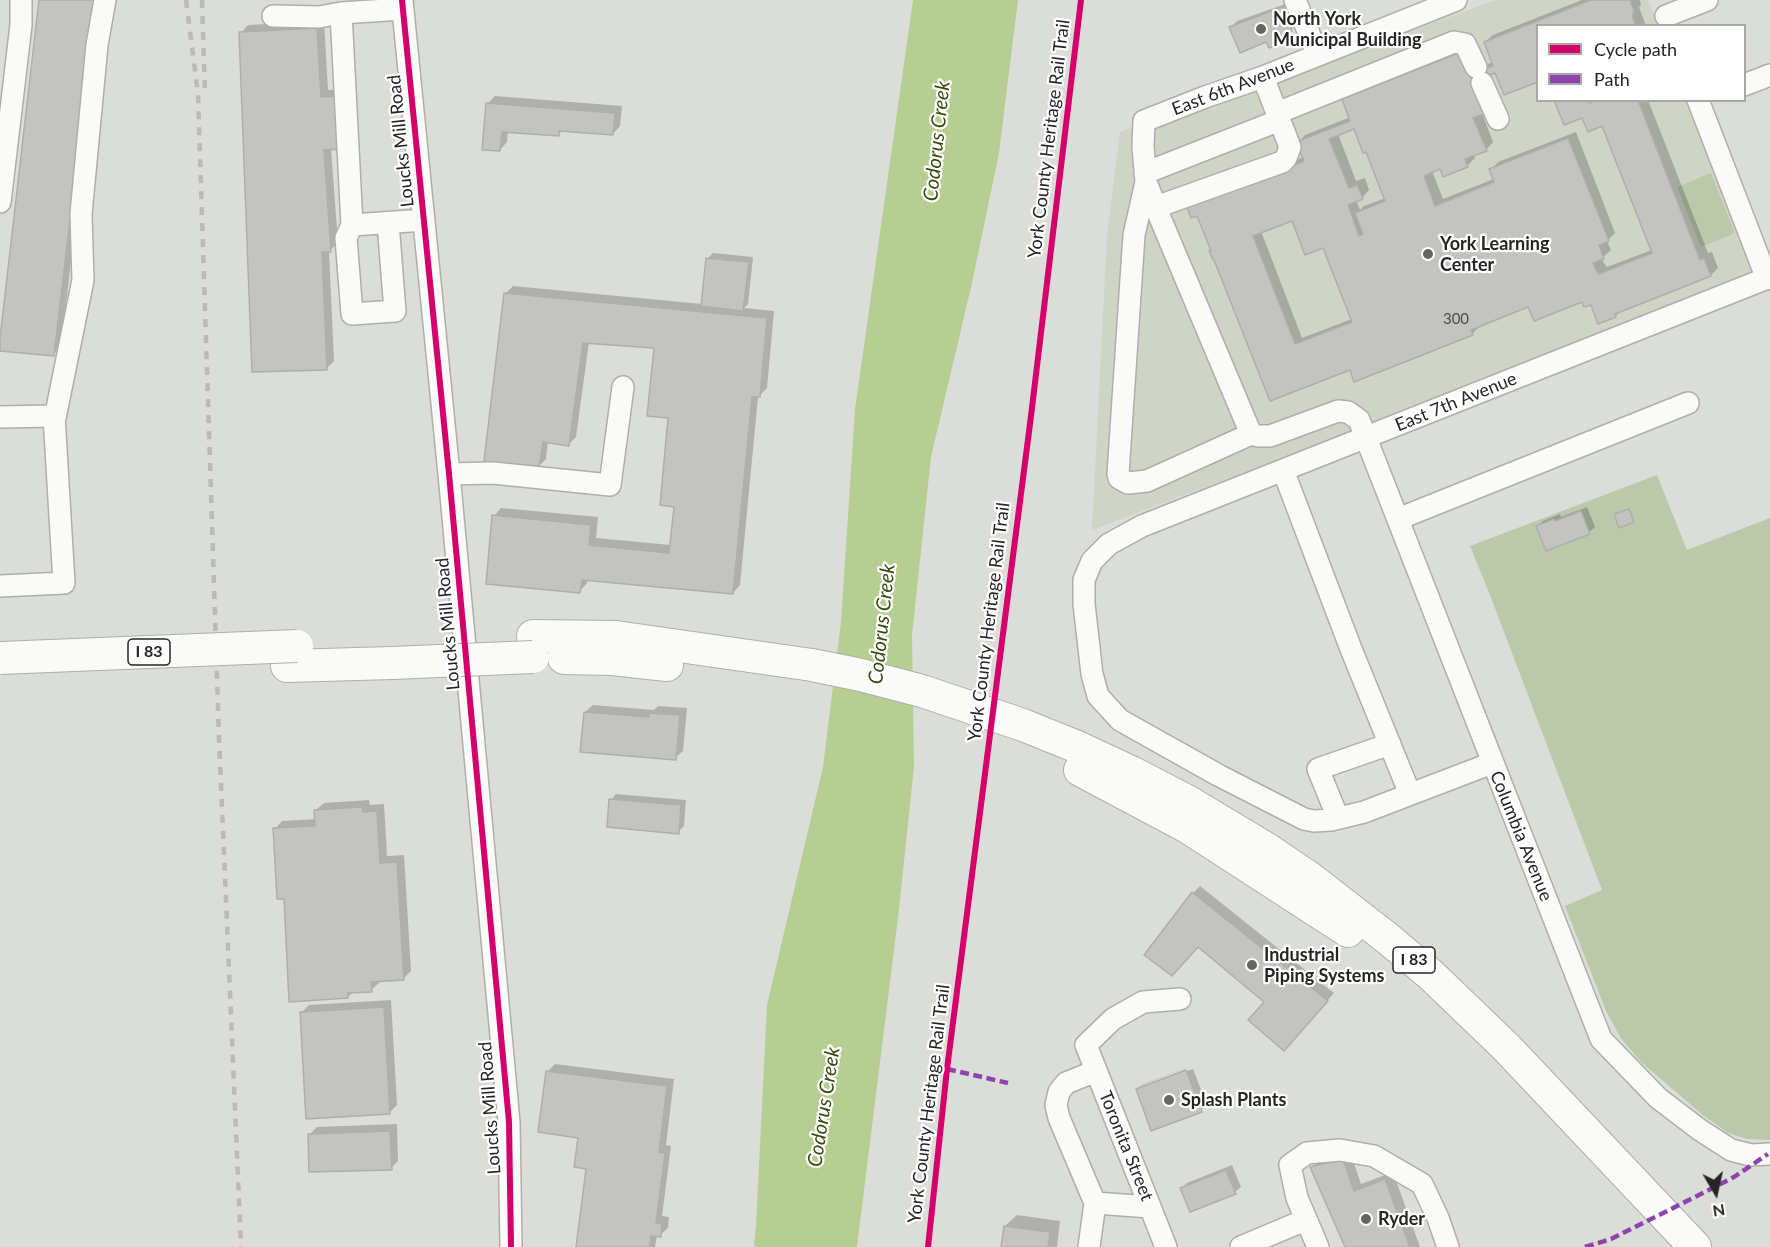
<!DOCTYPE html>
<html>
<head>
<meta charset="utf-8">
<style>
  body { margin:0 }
  #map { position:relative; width:1770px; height:1247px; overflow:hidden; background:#dbddd8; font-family:Lato,sans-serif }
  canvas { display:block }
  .legend { position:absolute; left:1536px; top:24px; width:210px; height:78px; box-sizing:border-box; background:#fff; border:2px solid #a8a8a7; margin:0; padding:8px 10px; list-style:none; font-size:18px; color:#252622 }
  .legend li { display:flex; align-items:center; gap:12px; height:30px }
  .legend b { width:30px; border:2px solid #a8a8a7 }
  .north { position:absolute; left:1686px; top:1163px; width:60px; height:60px; -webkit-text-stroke:4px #fff; paint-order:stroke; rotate:171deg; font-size:16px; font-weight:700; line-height:24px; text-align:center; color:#252622 }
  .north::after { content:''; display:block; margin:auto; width:21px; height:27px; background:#252622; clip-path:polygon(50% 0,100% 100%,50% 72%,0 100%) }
</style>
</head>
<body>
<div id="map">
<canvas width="1770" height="1247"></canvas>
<ul class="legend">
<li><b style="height:8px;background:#d6006c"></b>Cycle path</li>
<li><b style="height:8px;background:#8e44ad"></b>Path</li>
</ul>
<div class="north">N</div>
</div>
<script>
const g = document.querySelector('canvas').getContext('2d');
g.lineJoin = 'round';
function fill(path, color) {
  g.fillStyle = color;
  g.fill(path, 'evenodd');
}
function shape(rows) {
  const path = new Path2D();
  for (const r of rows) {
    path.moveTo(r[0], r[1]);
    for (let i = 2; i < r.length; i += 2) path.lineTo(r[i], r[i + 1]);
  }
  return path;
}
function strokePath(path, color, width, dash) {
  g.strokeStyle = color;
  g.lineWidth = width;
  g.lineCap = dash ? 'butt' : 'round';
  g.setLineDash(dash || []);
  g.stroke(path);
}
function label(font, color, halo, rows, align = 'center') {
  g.font = font + ' Lato,sans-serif';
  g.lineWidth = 4.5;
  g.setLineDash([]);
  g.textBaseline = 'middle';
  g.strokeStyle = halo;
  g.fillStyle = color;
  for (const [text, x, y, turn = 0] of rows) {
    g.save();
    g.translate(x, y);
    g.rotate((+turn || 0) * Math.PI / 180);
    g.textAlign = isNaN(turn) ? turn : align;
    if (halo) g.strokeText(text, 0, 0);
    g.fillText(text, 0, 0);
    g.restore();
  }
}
const built = shape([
  [1496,0,1648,0,1659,25,1538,26,1538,100,1688,101,1756,272,1375,423,1092,530,1107,236,1120,132,1286,77]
]);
const green = shape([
  [1711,173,1735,233,1701,247,1677,187],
  [1657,475,1687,550,1770,518,1770,1140,1747,1139,1728,1133,1704,1116,1641,1062,1620,1037,1606,1011,1565,906,1602,890,1490,595,1470,546]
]);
const water = shape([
  [913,0,1018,0,999,153,972,283,931,457,912,635,914,767,898,918,857,1247,754,1247,756,1225,767,1005,823,767,841,622,855,409]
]);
const shadow = shape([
  [41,0,102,0,61,346,53,354],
  [1582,0,1640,0,1641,5,1639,7,1646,26,1538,26,1496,71,1481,76,1482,113,1493,142,1486,150,1473,154,1475,158,1467,166,1441,167,1432,171,1443,199,1494,179,1491,170,1498,162,1576,132,1615,233,1607,241,1611,250,1602,258,1603,262,1607,267,1652,250,1602,124,1583,116,1556,100,1648,100,1708,253,1712,252,1718,268,1711,275,1621,310,1616,316,1599,322,1591,303,1583,300,1529,305,1480,326,1472,334,1351,368,1271,400,1212,250,1196,199,1304,157,1298,143,1305,135,1351,117,1343,99,1351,92,1469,45,1478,68,1493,62,1485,42,1493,35],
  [1355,127,1367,150,1386,198,1364,206,1360,210,1356,200,1362,198,1369,190,1365,178,1356,181,1338,134],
  [1293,219,1324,246,1352,319,1302,338,1261,231],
  [1288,3,1296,24,1291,30,1281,34,1283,38,1277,44,1231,27,1237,21],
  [324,21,328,90,347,89,331,148,338,243,329,251,334,361,326,369,241,33,248,25],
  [495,96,622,106,620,126,613,134,563,130,558,135,508,131,507,142,500,150,488,103],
  [713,253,753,257,748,304,744,308,774,311,767,388,758,397,740,585,733,593,588,579,587,583,580,591,494,516,501,508,598,517,596,538,671,545,675,505,670,417,656,347,589,342,576,437,569,444,548,441,546,459,538,467,505,294,513,286,702,304,707,259],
  [1587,507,1595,527,1589,532,1547,549,1538,526,1543,521,1560,514,1561,517],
  [593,705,654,710,658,706,687,708,683,751,675,758,585,712],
  [616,794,686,800,684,826,678,832,611,800],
  [369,800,370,805,384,804,387,856,404,855,411,971,403,979,379,980,379,983,371,990,354,991,348,997,285,897,275,829,282,821,317,819,316,810,324,803],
  [1200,886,1334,993,1291,1042,1193,893],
  [391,1000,397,1105,390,1112,301,1013,309,1005],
  [555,1064,674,1079,666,1145,671,1146,662,1216,669,1217,668,1228,660,1235,657,1235,655,1247,577,1247,588,1168,580,1136,547,1072],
  [1192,1065,1142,1085,1142,1088,1193,1069,1207,1105,1201,1110,1137,1089,1143,1084],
  [397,1124,398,1161,391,1168,310,1134,317,1127],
  [1350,1152,1361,1184,1393,1172,1420,1247,1347,1247,1312,1168,1320,1160],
  [1232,1165,1241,1187,1235,1192,1191,1210,1182,1189,1187,1183],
  [1017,1215,1060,1221,1057,1247,1002,1247,1005,1226]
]);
const building = shape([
  [39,0,96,0,54,356,0,351,0,338,39,0],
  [1591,0,1630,0,1634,11,1633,11,1634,14,1632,15,1636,26,1538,26,1538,82,1504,95,1495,73,1473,81,1486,113,1473,118,1487,151,1465,159,1468,167,1443,177,1440,169,1424,176,1435,206,1494,182,1489,169,1568,138,1609,241,1599,245,1604,259,1593,263,1596,270,1599,274,1652,253,1602,126,1588,132,1582,118,1564,125,1554,100,1589,100,1590,103,1597,100,1641,100,1642,102,1639,103,1700,260,1704,258,1711,276,1615,314,1616,317,1598,324,1591,305,1584,307,1582,302,1534,321,1528,307,1471,330,1473,335,1354,382,1350,370,1270,401,1214,260,1213,260,1209,251,1211,251,1197,216,1191,218,1187,207,1304,161,1296,142,1350,121,1342,99,1461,52,1470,75,1493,66,1484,42,1591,0],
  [1354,129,1363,153,1366,152,1385,201,1355,213,1363,234,1359,236,1348,205,1363,199,1357,185,1349,188,1329,139,1354,129],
  [1292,221,1305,255,1323,248,1352,322,1295,344,1253,236,1292,221],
  [1282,7,1292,31,1276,39,1278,45,1269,48,1266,42,1240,53,1229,27,1282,7],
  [317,28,321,97,340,96,342,149,324,150,331,252,322,252,327,370,252,372,239,32,317,28],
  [486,103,615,113,613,135,559,131,559,136,502,132,500,151,482,150,486,103],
  [706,258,749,262,743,311,701,306,706,258],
  [504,293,767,318,760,397,752,397,733,594,582,580,580,593,486,584,492,515,591,525,589,545,669,553,674,507,660,505,668,418,647,416,654,348,583,343,569,446,543,442,539,468,484,461,504,293],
  [1629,509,1634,522,1619,528,1614,514,1629,509],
  [1581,511,1590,534,1546,551,1536,526,1554,519,1555,521,1581,511],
  [584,712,649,717,649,713,680,715,676,760,580,752,584,712],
  [609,799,681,805,679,834,607,827,609,799],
  [362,807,363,812,377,811,380,863,397,862,404,980,371,982,372,992,348,993,348,998,289,1002,284,899,277,899,273,828,315,826,314,810,362,807],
  [1192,892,1328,1001,1284,1051,1248,1020,1264,1002,1198,947,1172,976,1144,955,1192,892],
  [384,1007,390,1114,306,1119,300,1012,384,1007],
  [1186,1070,1202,1112,1151,1131,1136,1089,1186,1070],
  [546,1071,667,1086,659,1152,665,1153,656,1223,662,1224,661,1237,651,1236,650,1247,576,1247,586,1169,574,1167,578,1138,538,1132,546,1071],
  [390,1131,392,1170,309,1172,308,1134,390,1131],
  [1343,1159,1354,1191,1385,1179,1410,1247,1345,1247,1310,1167,1343,1159],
  [1226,1170,1236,1194,1190,1212,1180,1188,1226,1170],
  [1004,1226,1050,1232,1048,1247,1001,1247,1004,1226]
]);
const minor = shape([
  [402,0,449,474,509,1122,511,1247],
  [1295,0,1318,55],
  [1456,0,1263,77,1205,97,1144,121,1143,147,1146,182,1161,220,1251,434,1258,436,1270,436,1338,411,1348,412,1359,420,1601,1039,1658,1098,1700,1130,1731,1150,1751,1155,1770,1154],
  [403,9,341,13,352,225,424,220],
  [273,16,319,17,341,13],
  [1666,16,1707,0],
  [1482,83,1498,119],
  [1744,85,1770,75],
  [1698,100,1767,279],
  [1277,113,1454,42,1465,44,1476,67],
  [1145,173,1280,120],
  [1146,182,1134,235,1118,474,1119,478,1128,483,1147,481,1251,434],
  [0,202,21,25,21,0],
  [1156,207,1282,162,1286,158,1290,147,1263,77],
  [352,225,346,238,352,314,395,311,388,223],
  [0,417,54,416,64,583,0,586],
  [55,418,83,280,81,214,97,45,105,0],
  [1283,470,1351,649,1410,794],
  [449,474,493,473,610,485,623,387],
  [1398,519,1688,403],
  [1492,763,1364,812,1331,820,1314,821,1304,819,1218,775,1120,720,1098,696,1092,674,1084,604,1084,580,1092,561,1109,544,1142,526,1770,277],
  [1338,818,1318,769,1390,744],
  [1095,1203,1150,1207],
  [1089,1247,1095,1203,1059,1118,1056,1105,1059,1092,1066,1083,1096,1071],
  [1166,1247,1086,1045,1113,1019,1143,1002,1180,999],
  [1241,1247,1305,1220],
  [1318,1247,1297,1198,1290,1165,1307,1153,1340,1150,1374,1156,1422,1184,1438,1218,1448,1247]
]);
const highway = shape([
  [533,636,616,637,812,665,861,675,922,691,1023,725,1075,746,1133,773,1187,801,1267,849,1307,876,1387,938,1431,975,1506,1047,1695,1247],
  [564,658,612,659,667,665],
  [287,666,392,663],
  [1080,770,1189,828,1348,931]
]);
const rail = shape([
  [186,0,198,94,219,738,241,1247],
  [202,0,205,93]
]);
const highwayBridge = shape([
  [0,658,297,646],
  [392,663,533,657]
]);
const quiet = shape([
  [947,1069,1008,1083],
  [1585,1247,1611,1239,1697,1196,1734,1177,1768,1154]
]);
const cycleway = shape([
  [402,0,449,474,509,1122,511,1247],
  [928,1247,947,1069,1031,416,1081,0]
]);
const markers = [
  [1261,29,6,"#656662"],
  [1428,254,6,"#656662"],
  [1252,965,6,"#656662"],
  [1169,1100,6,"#656662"],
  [1366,1219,6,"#656662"]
];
const numberNames = [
  ["300",1456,319]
];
const shields = [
  [149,652,42],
  [1414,960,42]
];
const shieldNames = [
  ["I 83",149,652],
  ["I 83",1414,960]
];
const poiNames = [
  ["North York",1273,19],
  ["Municipal Building",1273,40],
  ["York Learning",1440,244],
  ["Center",1440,265],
  ["Industrial",1264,955],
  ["Piping Systems",1264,976],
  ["Splash Plants",1181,1100],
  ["Ryder",1378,1219]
];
const streetNames = [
  ["East 6th Avenue",1233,87,-21],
  ["York County Heritage Rail Trail",1049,139,-83],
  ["Loucks Mill Road",401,141,-96],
  ["East 7th Avenue",1456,402,-22],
  ["York County Heritage Rail Trail",989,622,-83],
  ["Loucks Mill Road",448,624,-95],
  ["Columbia Avenue",1521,836,68],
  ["York County Heritage Rail Trail",929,1104,-83],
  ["Loucks Mill Road",490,1108,-94],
  ["Toronita Street",1126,1146,68]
];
const waterNames = [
  ["Codorus Creek",937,141,-84],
  ["Codorus Creek",882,624,-84],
  ["Codorus Creek",824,1107,-81]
];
fill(built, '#cfd4c7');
fill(green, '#bcc8aa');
fill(water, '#b7ce92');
fill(shadow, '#0003');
fill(building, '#c3c4c0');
strokePath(building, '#adafab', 1.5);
strokePath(minor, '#adafaa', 24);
strokePath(highway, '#adafaa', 34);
strokePath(minor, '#fafaf9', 21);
strokePath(highway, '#fafaf9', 32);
strokePath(rail, '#babab9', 4.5, [8, 8]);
strokePath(highwayBridge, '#adafaa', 34, []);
strokePath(highwayBridge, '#fafaf9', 32);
strokePath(quiet, '#8e44ad', 4.5, [9, 4.5]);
strokePath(cycleway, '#d6006c', 6);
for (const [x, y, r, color] of markers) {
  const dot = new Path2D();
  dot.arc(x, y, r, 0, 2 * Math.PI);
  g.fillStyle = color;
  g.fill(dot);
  strokePath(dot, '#fff', 2);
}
label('15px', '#4d4e4a', null, numberNames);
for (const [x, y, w] of shields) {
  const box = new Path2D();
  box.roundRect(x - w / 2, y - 13, w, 26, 4.5);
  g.fillStyle = '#fff';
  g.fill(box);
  strokePath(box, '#252622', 1.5);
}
label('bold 16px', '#252622', null, shieldNames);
label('bold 18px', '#252622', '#fff', poiNames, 'left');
label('18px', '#252622', '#fff', streetNames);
label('italic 20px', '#374a0d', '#fff', waterNames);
</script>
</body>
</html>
